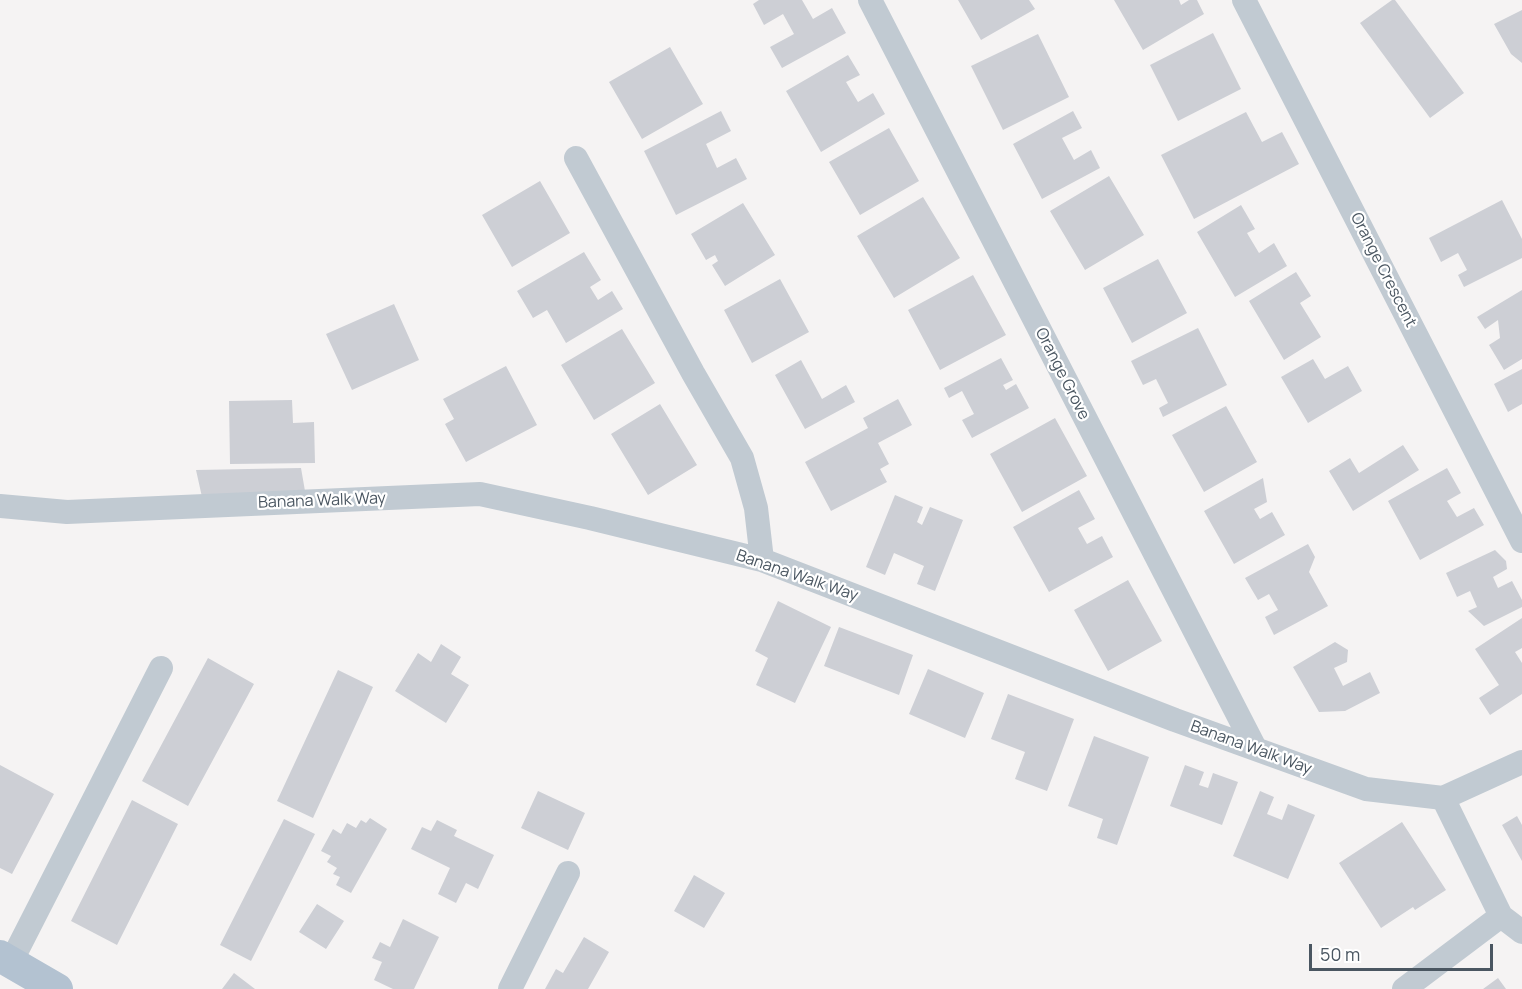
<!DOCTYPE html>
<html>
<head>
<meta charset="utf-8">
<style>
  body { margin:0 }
  #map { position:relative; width:1522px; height:989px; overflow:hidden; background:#f5f3f3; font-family:Manrope,sans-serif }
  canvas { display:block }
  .scale { position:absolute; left:1309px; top:944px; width:184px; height:27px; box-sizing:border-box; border:3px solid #4a5661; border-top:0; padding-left:8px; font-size:18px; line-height:21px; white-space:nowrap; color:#4a5661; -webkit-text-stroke:4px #fff; paint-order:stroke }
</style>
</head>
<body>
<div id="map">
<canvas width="1522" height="989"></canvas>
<div class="scale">50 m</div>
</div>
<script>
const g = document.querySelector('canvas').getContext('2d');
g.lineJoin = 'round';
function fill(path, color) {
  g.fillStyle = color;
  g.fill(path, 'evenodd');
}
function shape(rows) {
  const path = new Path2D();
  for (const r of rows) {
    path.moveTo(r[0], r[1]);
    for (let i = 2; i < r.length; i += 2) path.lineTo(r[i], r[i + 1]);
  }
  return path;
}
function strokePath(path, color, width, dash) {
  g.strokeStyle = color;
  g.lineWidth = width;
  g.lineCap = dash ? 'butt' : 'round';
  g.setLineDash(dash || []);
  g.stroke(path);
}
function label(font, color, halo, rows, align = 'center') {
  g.font = font + ' Manrope,sans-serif';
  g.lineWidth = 4.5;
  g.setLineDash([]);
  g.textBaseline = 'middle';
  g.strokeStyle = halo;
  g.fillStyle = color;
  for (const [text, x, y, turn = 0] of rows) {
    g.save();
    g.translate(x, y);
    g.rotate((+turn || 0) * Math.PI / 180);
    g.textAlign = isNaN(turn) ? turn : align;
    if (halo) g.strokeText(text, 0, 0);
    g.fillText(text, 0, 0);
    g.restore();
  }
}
const building = shape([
  [759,0,802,0,813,19,832,8,846,33,782,68,770,47,794,34,783,14,764,25,753,4],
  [958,0,1029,0,1035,9,981,40],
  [1114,0,1179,0,1181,5,1189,0,1197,0,1204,14,1143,50],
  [1392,0,1395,0,1464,93,1430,118,1360,23],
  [1522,10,1522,63,1511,54,1494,24],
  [1213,33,1241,89,1178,121,1150,65],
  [1038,34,1069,97,1003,130,971,66],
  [670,47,703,104,642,139,609,82],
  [848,55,860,75,846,82,858,102,873,93,885,114,821,152,786,91],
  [721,111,731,131,706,144,717,168,736,158,747,179,676,215,644,151],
  [1073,111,1082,128,1062,138,1074,160,1091,150,1100,168,1042,199,1013,144],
  [1246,112,1262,142,1282,132,1299,164,1194,219,1161,155],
  [889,128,919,181,860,215,829,162],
  [1109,176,1144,235,1085,270,1050,211],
  [540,181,570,233,512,267,482,215],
  [923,197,960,258,894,298,857,236],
  [1502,200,1522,239,1522,258,1464,287,1458,275,1467,270,1458,253,1441,262,1429,238],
  [743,203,775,255,725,286,712,265,718,261,715,255,706,260,691,234],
  [1241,205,1255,229,1247,233,1259,253,1274,243,1287,266,1235,297,1197,232],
  [584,252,601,280,590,287,598,300,612,291,623,309,566,343,547,310,533,318,517,291],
  [1158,259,1187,313,1132,343,1103,288],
  [1296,272,1311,296,1300,303,1321,337,1284,360,1249,301],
  [973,275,1006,335,940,370,908,310],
  [780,279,809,332,752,363,724,310],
  [1522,290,1522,359,1504,370,1489,345,1500,338,1498,320,1485,329,1477,317],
  [394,304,419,360,352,390,326,334],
  [1198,328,1227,385,1163,417,1159,408,1168,403,1156,379,1143,385,1131,361],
  [622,329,655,383,594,420,561,365],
  [1001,358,1013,380,1003,385,1006,390,1016,384,1029,408,972,438,962,420,974,414,962,391,949,398,944,388],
  [1313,359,1325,379,1348,366,1362,391,1308,423,1281,377],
  [801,360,822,399,846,385,855,402,805,429,775,375],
  [506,366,537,425,466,462,445,424,454,419,443,399],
  [1522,369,1522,404,1508,412,1494,384],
  [898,399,912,425,878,443,889,464,880,469,887,482,831,511,805,462,868,428,863,418],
  [292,400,293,423,314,422,315,463,230,464,229,401],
  [660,404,697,465,648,495,611,434],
  [1226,406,1257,462,1204,492,1172,435],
  [1055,418,1087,476,1022,512,990,454],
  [1403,445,1419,470,1353,511,1329,471,1350,458,1359,473],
  [301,468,305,491,202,497,196,470],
  [1447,468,1461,493,1447,501,1457,517,1474,508,1484,525,1420,560,1388,501],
  [1263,478,1267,502,1254,509,1260,519,1272,512,1285,535,1234,564,1204,511],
  [1079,490,1095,519,1078,528,1087,544,1102,536,1113,557,1049,592,1013,527],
  [895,495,923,507,917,522,922,525,930,507,963,520,935,591,917,584,924,566,894,553,885,575,866,567],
  [1308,544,1315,557,1309,572,1328,606,1274,635,1265,617,1278,610,1269,594,1258,600,1245,578],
  [1495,550,1506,561,1507,569,1493,577,1498,588,1512,581,1522,600,1522,607,1484,626,1468,611,1477,607,1470,591,1457,597,1446,573],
  [1128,580,1162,641,1108,671,1074,610],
  [778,601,831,627,795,703,756,685,768,658,755,651],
  [1522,618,1522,648,1515,652,1522,663,1522,694,1490,715,1479,698,1499,685,1475,649],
  [839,627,913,655,899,695,824,666],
  [1335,642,1348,650,1347,662,1334,668,1343,686,1370,672,1380,693,1345,711,1319,712,1293,667],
  [441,644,461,657,451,674,469,685,446,723,395,691,418,653,431,662],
  [208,658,254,684,188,806,142,781],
  [928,669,984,693,965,738,909,714],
  [338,670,373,687,313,818,277,801],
  [1008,694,1074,719,1047,791,1015,779,1025,752,991,739],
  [1094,736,1149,757,1117,845,1097,838,1103,819,1068,806],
  [0,765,54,794,12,874,0,868],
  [1185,765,1204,772,1199,785,1208,788,1213,773,1238,782,1222,825,1170,806],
  [538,791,585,813,568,850,521,828],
  [1260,791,1274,797,1267,814,1282,820,1288,804,1315,815,1288,879,1233,856],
  [132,800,178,824,117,945,71,921],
  [1517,816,1522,825,1522,861,1502,825],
  [370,818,387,829,351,893,336,885,340,877,333,874,337,868,327,862,331,856,321,851,333,829,341,834,347,823,356,828,361,820,366,823],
  [284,819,315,834,251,961,220,945],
  [437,820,457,830,454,836,494,855,478,889,466,883,456,903,438,894,450,868,411,849,422,827,431,831],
  [1402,822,1446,890,1415,910,1413,907,1381,928,1339,863],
  [694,875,725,893,704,928,674,911],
  [317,904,344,921,326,949,299,932],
  [403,919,439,937,414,989,393,989,374,980,382,962,372,958,380,942,390,947],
  [584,937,609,952,588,989,545,989,556,969,563,973],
  [234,973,255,989,222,989],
  [1498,978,1506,989,1483,989]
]);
const minor = shape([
  [870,0,1255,748],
  [1244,0,1522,541],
  [576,158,693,373,742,458,756,508,762,560],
  [0,506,67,512,480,494,590,518,762,560,1175,720,1366,789,1443,798,1522,762],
  [1443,798,1501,916,1522,932],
  [11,962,161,668],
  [510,989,568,873],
  [1404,989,1501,916]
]);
const major = shape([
  [0,956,57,989]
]);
const streetNames = [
  ["Orange Crescent",1383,270,63],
  ["Orange Grove",1062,374,63],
  ["Banana Walk Way",322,501,-2],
  ["Banana Walk Way",797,576,19],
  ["Banana Walk Way",1251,748,20]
];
fill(building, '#cdcfd5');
strokePath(minor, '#c1cad2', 24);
strokePath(major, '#b3c2d1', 32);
label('16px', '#4a5661', '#fff', streetNames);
</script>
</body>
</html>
